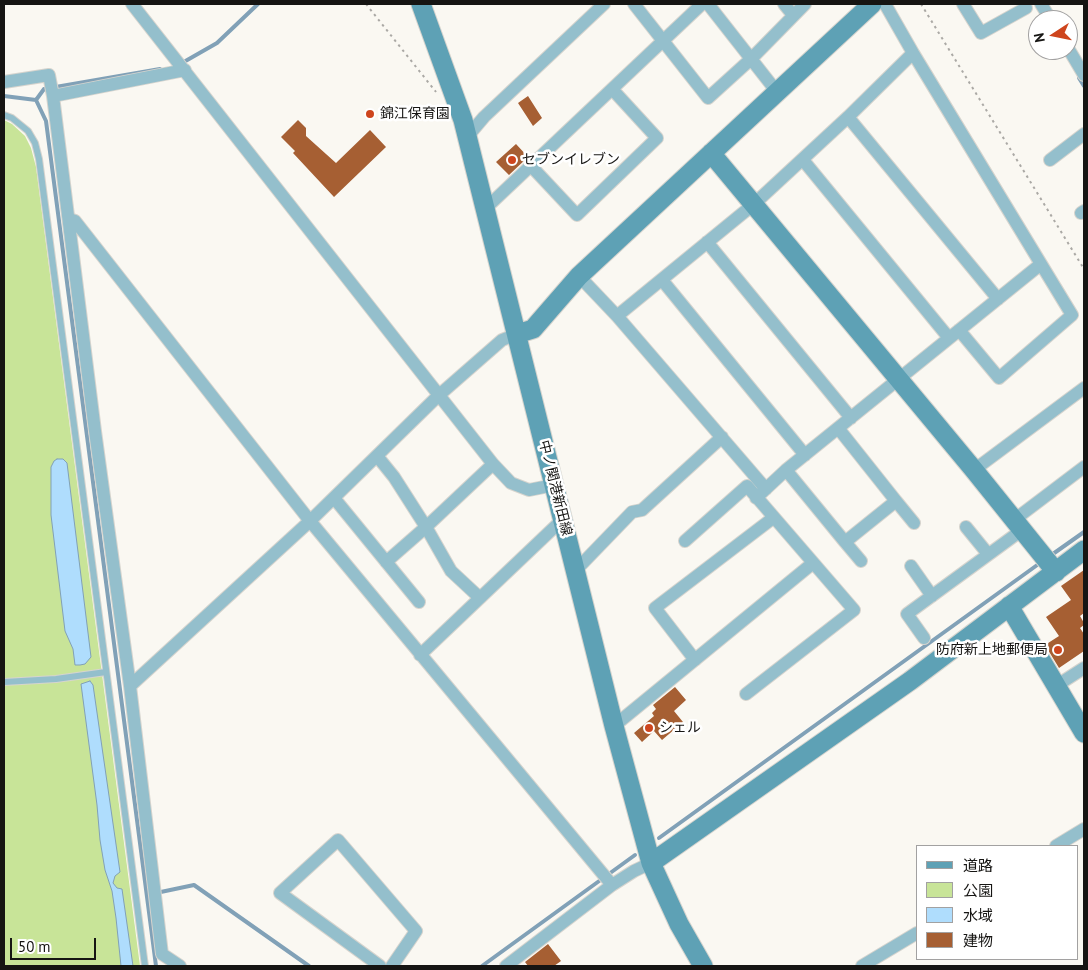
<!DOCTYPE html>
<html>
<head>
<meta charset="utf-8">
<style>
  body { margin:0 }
  #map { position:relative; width:1088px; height:970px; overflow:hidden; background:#faf8f2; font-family:"PT Sans","Noto Sans JP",sans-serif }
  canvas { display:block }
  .frame { position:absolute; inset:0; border:5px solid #161513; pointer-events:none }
  .legend { position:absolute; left:916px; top:845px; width:162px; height:115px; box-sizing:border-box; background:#fff; border:1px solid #a2a1a1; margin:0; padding:6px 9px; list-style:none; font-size:15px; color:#161513 }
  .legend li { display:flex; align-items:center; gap:10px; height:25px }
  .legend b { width:25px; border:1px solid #a2a1a1 }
  .north { position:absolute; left:1028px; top:10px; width:50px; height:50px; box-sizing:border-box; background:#fff; border:1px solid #a2a1a1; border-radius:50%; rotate:259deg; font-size:14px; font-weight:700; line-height:20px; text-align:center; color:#161513 }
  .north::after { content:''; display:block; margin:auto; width:18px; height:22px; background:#ce451d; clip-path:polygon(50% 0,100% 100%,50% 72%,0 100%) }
  .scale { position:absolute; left:10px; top:938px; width:86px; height:22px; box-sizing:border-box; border:2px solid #161513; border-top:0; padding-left:6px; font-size:15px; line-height:18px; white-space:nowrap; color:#161513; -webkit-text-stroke:4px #fff; paint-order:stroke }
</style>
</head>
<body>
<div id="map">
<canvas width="1088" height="970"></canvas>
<div class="frame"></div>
<ul class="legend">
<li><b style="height:6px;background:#5ea1b5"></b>道路</li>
<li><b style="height:14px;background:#c8e498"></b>公園</li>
<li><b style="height:14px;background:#afddfd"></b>水域</li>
<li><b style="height:14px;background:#a65f33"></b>建物</li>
</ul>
<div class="north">N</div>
<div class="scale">50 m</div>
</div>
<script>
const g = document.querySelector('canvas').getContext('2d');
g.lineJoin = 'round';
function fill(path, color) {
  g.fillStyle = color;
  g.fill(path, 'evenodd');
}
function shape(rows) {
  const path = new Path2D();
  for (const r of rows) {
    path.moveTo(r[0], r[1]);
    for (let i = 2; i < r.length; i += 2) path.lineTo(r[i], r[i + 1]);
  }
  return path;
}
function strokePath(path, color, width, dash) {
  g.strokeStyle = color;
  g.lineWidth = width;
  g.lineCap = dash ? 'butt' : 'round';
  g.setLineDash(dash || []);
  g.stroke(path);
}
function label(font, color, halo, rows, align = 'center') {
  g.font = font + ' "PT Sans","Noto Sans JP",sans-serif';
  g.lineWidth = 5;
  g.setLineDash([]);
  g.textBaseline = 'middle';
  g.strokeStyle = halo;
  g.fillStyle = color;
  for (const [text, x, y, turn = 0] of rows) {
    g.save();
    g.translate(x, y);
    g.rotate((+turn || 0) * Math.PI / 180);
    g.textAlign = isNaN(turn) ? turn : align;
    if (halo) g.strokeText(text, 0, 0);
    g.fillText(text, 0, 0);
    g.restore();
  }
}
const green = shape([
  [4,120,12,124,25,136,31,148,36,167,140,966,4,966]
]);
const water = shape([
  [57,459,63,459,67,463,91,657,85,664,80,665,75,665,73,649,65,631,51,515,51,467,54,461,57,459],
  [90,681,93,685,120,872,115,876,113,883,117,888,122,889,133,966,121,966,116,918,112,891,105,870,100,840,97,805,81,684,90,681]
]);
const stream = shape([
  [182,63,217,43,258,4],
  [1079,78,1084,86],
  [4,96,36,100],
  [36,100,46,121,156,966],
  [36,100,44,89,160,69],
  [1050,556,1084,532],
  [659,838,1040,563],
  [156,893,194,885,309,966],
  [482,966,635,855]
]);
const building = shape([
  [528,96,542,118,533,126,518,103],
  [298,120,306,128,306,136,336,163,370,130,386,147,334,197,293,153,295,151,281,137],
  [516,144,528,157,509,175,496,162],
  [1084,570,1084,613,1080,616,1084,623,1084,625,1080,628,1084,634,1084,651,1059,668,1045,645,1059,636,1046,617,1071,600,1061,586],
  [675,687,686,700,674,711,683,722,662,740,654,731,642,742,634,733,654,716,652,713,656,709,653,705],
  [548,944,561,961,554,966,528,966,525,962]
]);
const path = shape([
  [366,4,436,92],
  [921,4,1084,269]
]);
const lane = shape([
  [4,115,12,118,28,131,35,143,39,159,145,966],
  [4,682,56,679,106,672]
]);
const street = shape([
  [132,4,493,464,511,483,529,490,554,485],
  [634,4,708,98,751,59,805,4],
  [708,4,777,92],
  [784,4,793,15],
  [963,4,981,33,1026,8],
  [1041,4,1051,20],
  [1068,48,1084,75],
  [4,82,49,75,53,96,95,431,130,686,162,954,180,966],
  [53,96,185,70],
  [848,117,998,299],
  [467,137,484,117,604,4],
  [803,160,949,338],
  [1050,160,1084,134],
  [531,166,577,215,657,138,612,89],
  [486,208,702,4],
  [1081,213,1084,211],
  [69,219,75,221,310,521,612,885],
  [707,242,851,418],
  [579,276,617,316,766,489],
  [662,280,805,455],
  [617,316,754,204,848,117,913,53],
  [959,330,999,378,1072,315,1041,264],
  [377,456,394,477,426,527,451,571,480,598],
  [786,470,845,542,896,501,838,428],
  [974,470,1084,388],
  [334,498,419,602],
  [756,498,786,470,1041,264,913,53,885,4],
  [896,501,914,523],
  [1014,520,1084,467],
  [966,527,988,554],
  [685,541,747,486,854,610,746,694],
  [845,542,861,561],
  [386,562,426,527,493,464],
  [911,566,932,596],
  [576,570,632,512,642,510,722,437],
  [924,638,907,614,1022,530],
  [420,655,563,519],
  [695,660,655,608,773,518],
  [130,686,310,521,438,396,502,340,517,334],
  [1056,686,1084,668],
  [614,726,813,563],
  [1056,846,1084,829],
  [380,966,280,893,338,840,416,931,392,966],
  [506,966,612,885,634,871,651,863],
  [862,966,917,933]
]);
const secondary = shape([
  [421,4,463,120,614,726,651,863,679,924,703,966],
  [711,153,974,470,1056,572],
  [517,334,533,329,579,276,872,4],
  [1009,606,1084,733],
  [651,863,910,681,1084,550]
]);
const markers = [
  [370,114,5,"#ce451d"],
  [512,160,5,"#ce451d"],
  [1058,650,5,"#ce451d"],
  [649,728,5,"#ce451d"]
];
const poiNames = [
  ["錦江保育園",380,114],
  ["セブンイレブン",522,160],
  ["防府新上地郵便局",1048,650,"right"],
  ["シェル",659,728]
];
const streetNames = [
  ["中ノ関港新田線",555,488,76]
];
fill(green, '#c8e498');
fill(water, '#afddfd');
strokePath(water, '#81a1b7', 1);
strokePath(stream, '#81a1b7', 4);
fill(building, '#a65f33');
strokePath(lane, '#d6d4ce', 8);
strokePath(street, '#d6d4ce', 14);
strokePath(secondary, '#d6d4ce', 21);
strokePath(path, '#aba9a5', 2, [2.5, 4]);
strokePath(lane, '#94bfcc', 6);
strokePath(street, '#94bfcc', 12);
strokePath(secondary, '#5ea1b5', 19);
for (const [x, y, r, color] of markers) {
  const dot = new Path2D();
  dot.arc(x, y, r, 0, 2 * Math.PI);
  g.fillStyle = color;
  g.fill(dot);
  strokePath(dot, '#fff', 2);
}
label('14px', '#161513', '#fff', poiNames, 'left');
label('14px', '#161513', '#fff', streetNames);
</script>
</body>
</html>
